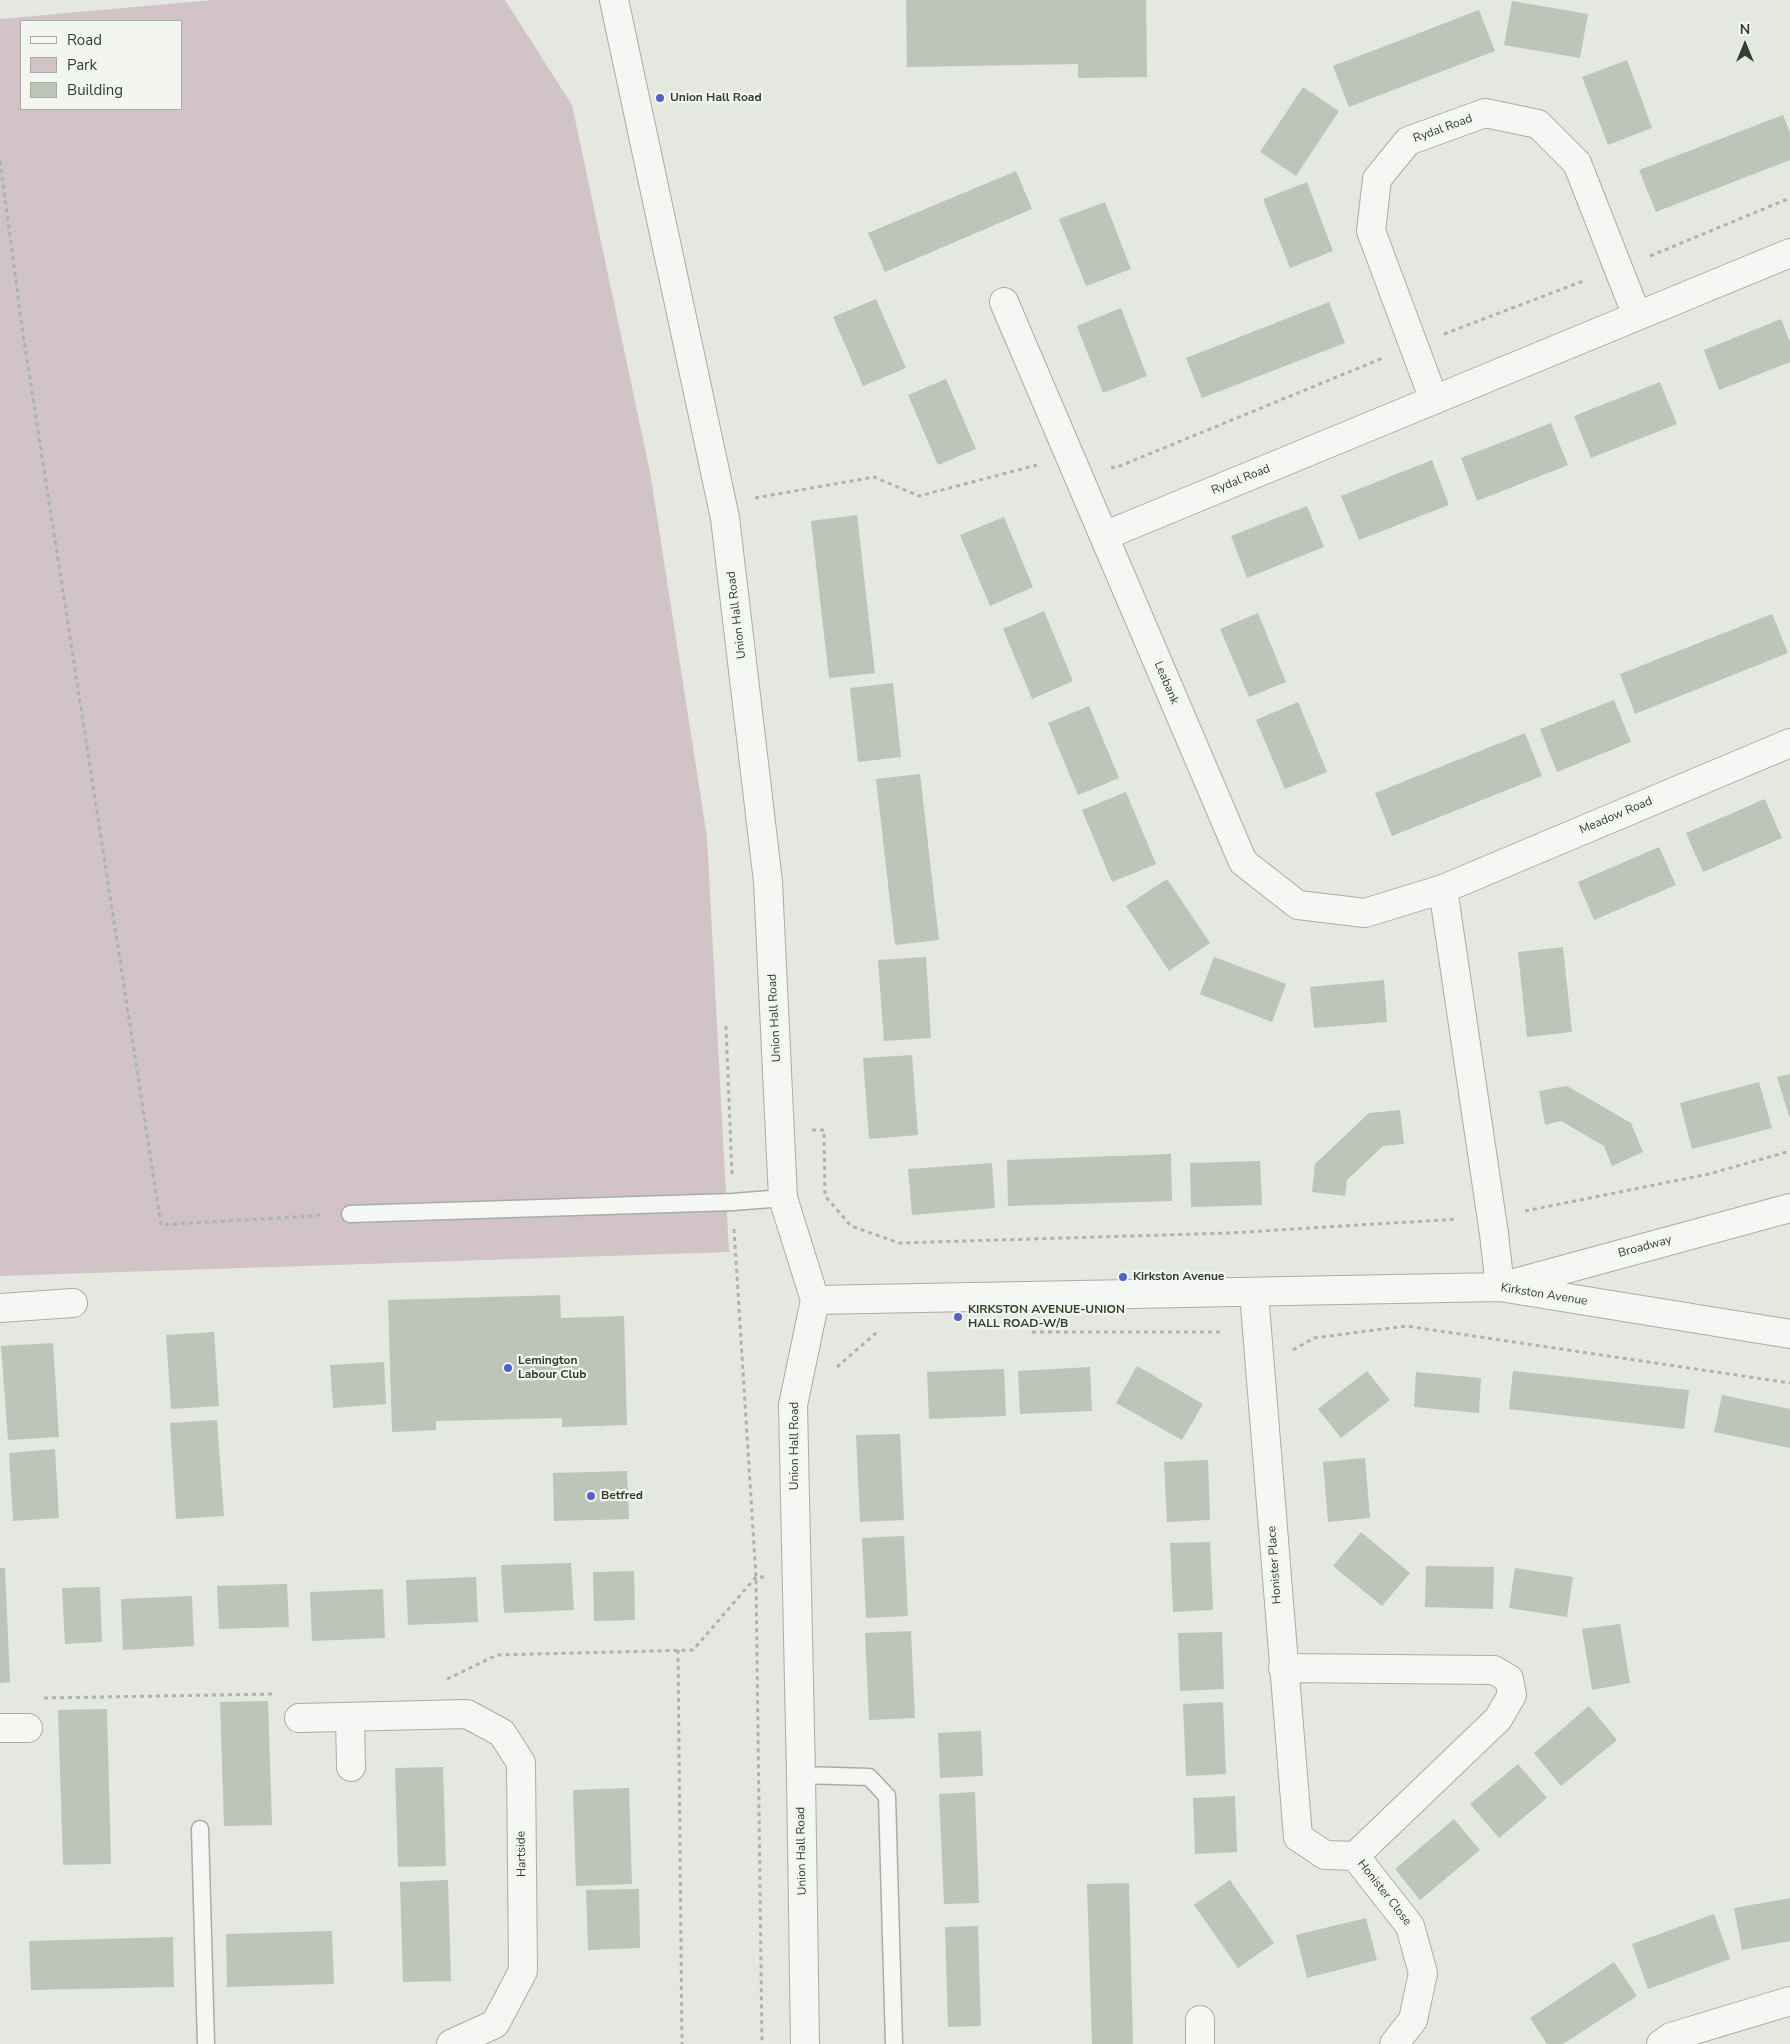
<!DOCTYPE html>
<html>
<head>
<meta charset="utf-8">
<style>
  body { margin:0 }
  #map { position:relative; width:1790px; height:2044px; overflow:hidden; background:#e4e8e1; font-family:"Nunito Sans",sans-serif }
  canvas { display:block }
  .legend { position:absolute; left:20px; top:20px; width:162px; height:90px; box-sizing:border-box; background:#f3f6f0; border:1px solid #a6aca1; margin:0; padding:6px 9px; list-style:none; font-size:15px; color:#323e2b }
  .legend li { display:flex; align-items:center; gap:10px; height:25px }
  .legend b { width:25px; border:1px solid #a6aca1 }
  .north { position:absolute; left:1720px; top:20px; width:50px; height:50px; -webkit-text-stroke:4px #f3f6f0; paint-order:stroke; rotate:0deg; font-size:14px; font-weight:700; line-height:20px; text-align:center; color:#323e2b }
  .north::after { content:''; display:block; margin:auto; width:18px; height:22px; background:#323e2b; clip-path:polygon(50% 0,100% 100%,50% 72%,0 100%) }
</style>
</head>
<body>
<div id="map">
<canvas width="1790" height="2044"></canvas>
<ul class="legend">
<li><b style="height:6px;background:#f4f7f3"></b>Road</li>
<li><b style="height:14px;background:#d1c3c7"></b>Park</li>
<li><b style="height:14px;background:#bdc4b8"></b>Building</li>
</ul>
<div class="north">N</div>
</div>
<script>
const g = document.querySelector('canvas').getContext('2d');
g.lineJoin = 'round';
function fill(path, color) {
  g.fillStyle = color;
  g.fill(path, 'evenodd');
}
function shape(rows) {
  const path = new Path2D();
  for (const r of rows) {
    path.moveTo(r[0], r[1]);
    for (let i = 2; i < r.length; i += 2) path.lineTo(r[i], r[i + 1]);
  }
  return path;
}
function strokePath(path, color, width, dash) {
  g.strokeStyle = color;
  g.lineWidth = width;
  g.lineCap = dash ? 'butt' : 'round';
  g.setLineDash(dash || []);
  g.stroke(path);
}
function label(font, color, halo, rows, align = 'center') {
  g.font = font + ' "Nunito Sans",sans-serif';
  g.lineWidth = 4.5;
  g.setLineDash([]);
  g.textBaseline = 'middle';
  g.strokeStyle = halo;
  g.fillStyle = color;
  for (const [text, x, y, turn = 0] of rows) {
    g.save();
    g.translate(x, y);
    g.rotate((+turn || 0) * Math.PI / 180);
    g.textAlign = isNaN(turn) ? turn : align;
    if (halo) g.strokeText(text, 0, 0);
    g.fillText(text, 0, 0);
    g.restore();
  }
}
const green = shape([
  [213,0,505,0,572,105,650,472,707,837,729,1252,0,1276,0,19],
  [21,21,181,21,181,109,21,109]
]);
const building = shape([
  [906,0,1146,0,1147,77,1078,78,1078,64,907,67],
  [1512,1,1588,14,1580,58,1504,45],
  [1479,10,1495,51,1349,107,1333,66],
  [1627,60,1652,128,1608,145,1582,77],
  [1303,87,1339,111,1296,176,1260,152],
  [1783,115,1790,133,1790,160,1656,212,1639,170],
  [1016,171,1032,209,885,272,868,233],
  [1307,182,1333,251,1290,268,1263,199],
  [1105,202,1131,269,1086,286,1059,219],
  [876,299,906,368,863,386,833,317],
  [1329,302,1345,343,1202,398,1186,358],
  [1121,308,1147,376,1103,393,1077,326],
  [1781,319,1790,342,1790,362,1719,390,1704,350],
  [946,379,976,449,938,465,908,395],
  [1660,382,1677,424,1591,458,1574,416],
  [1551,423,1568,465,1477,501,1461,458],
  [1432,460,1449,505,1359,540,1341,496],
  [1307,506,1324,547,1247,578,1231,536],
  [857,515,875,673,829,678,811,521],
  [1004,517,1033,587,990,606,960,535],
  [1044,611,1073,681,1032,699,1003,629],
  [1258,613,1286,682,1249,697,1220,629],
  [1772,614,1788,653,1635,714,1620,674],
  [893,683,901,757,858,762,850,688],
  [1614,700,1631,742,1557,772,1540,729],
  [1298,702,1327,772,1285,789,1256,720],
  [1089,706,1119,778,1078,795,1048,723],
  [1525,733,1542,776,1392,836,1375,793],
  [920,774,939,940,895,945,876,779],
  [1126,792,1156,864,1112,882,1082,810],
  [1765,799,1782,838,1703,872,1686,833],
  [1659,847,1676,885,1594,920,1578,882],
  [1167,879,1210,943,1169,971,1126,906],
  [1563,947,1572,1032,1527,1037,1518,952],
  [926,957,931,1038,884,1041,878,960],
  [1214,957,1286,984,1272,1022,1200,994],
  [1384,980,1387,1022,1314,1028,1310,987],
  [912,1055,918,1135,869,1139,863,1058],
  [1790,1074,1790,1119,1777,1077],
  [1759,1082,1772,1128,1692,1149,1680,1103],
  [1567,1086,1631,1123,1643,1152,1612,1166,1604,1146,1561,1121,1545,1125,1539,1091],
  [1400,1110,1404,1144,1383,1146,1347,1180,1345,1196,1312,1192,1315,1164,1369,1113],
  [1171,1154,1172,1201,1008,1206,1007,1160],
  [1260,1161,1262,1205,1191,1207,1190,1163],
  [992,1163,995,1208,912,1215,908,1169],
  [560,1295,561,1318,624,1316,627,1425,562,1427,562,1418,436,1421,436,1430,392,1432,388,1300],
  [214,1332,219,1406,171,1409,166,1335],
  [53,1343,59,1437,8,1440,1,1346],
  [384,1362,386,1404,333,1408,330,1365],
  [1137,1366,1203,1404,1182,1440,1116,1403],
  [1090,1367,1092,1411,1020,1414,1018,1371],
  [1004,1369,1006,1416,929,1419,927,1372],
  [1367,1371,1390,1400,1341,1438,1318,1409],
  [1513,1371,1689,1390,1684,1429,1509,1409],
  [1416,1372,1481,1378,1479,1413,1414,1407],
  [1722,1395,1790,1409,1790,1448,1714,1432],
  [217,1420,224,1516,176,1519,170,1423],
  [900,1434,904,1520,860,1522,856,1435],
  [55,1449,59,1518,13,1521,9,1453],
  [1365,1458,1370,1518,1328,1522,1323,1462],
  [1208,1460,1210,1520,1167,1522,1164,1462],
  [627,1471,629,1519,554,1521,553,1473],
  [1361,1532,1410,1573,1382,1606,1333,1566],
  [904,1536,908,1616,866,1618,862,1538],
  [1210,1542,1213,1610,1173,1612,1170,1543],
  [571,1563,574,1610,504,1613,501,1565],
  [1426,1566,1494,1567,1493,1609,1425,1607],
  [0,1568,5,1568,10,1682,0,1683],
  [1515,1568,1573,1577,1567,1617,1509,1608],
  [634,1571,635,1620,594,1621,593,1572],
  [476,1577,478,1622,408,1625,406,1580],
  [287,1584,289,1627,219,1629,217,1586],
  [100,1587,102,1642,65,1644,62,1588],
  [383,1589,385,1638,312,1641,310,1592],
  [192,1596,194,1646,123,1650,121,1599],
  [1620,1624,1630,1683,1592,1690,1582,1629],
  [911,1631,915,1718,869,1720,865,1633],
  [1222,1632,1224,1689,1180,1691,1178,1633],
  [268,1701,272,1825,224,1826,220,1702],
  [1223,1702,1226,1774,1186,1776,1183,1704],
  [1589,1706,1617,1740,1561,1786,1534,1753],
  [107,1709,111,1864,63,1865,58,1710],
  [981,1731,983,1776,940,1778,938,1733],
  [1518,1764,1547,1798,1499,1838,1470,1804],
  [443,1767,446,1866,398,1867,395,1768],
  [629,1788,632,1884,576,1886,573,1790],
  [975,1792,979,1903,944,1904,939,1794],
  [1235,1796,1237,1852,1195,1854,1193,1798],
  [1454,1819,1480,1850,1420,1900,1395,1869],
  [448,1880,451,1981,403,1982,400,1882],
  [1230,1880,1274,1943,1238,1968,1194,1905],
  [1129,1883,1133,2044,1092,2044,1087,1884],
  [639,1889,640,1948,588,1950,586,1890],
  [1790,1898,1790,1941,1742,1950,1734,1908],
  [1714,1914,1730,1959,1648,1989,1632,1944],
  [1366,1918,1377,1960,1307,1978,1296,1935],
  [978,1926,981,2026,948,2027,945,1927],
  [332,1931,334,1984,227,1987,226,1934],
  [173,1937,174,1987,31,1990,29,1941],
  [1614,1962,1637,1996,1563,2044,1547,2044,1530,2018]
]);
const path = shape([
  [0,161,22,327,161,1225,324,1215],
  [1650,256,1790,198],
  [1444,334,1586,280],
  [1111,467,1115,468,1383,358],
  [755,498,874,477,919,496,1037,465],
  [726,1026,732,1175],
  [812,1130,824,1130,825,1196,851,1226,899,1243,1229,1233,1457,1219],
  [1525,1211,1709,1174,1790,1151],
  [734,1229,756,1577,762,2044],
  [1032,1332,1223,1332],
  [1293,1350,1314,1338,1406,1326,1790,1383],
  [837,1367,876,1333],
  [678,1650,682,2044],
  [447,1679,497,1655,693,1650,756,1577,764,1577],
  [44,1698,275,1694]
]);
const service = shape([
  [350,1214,733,1202,783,1198],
  [801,1775,869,1777,887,1796,894,2044],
  [200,1829,206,2044]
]);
const minor = shape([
  [1004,302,1243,862,1298,905,1365,913,1443,889,1790,743],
  [1434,400,1371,231,1377,179,1408,141,1485,113,1538,124,1577,163,1637,316],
  [1104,536,1790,253],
  [1443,889,1494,1234,1500,1287,1790,1208],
  [1254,1293,1298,1837,1325,1855,1355,1856,1410,1926,1423,1973,1413,2020,1394,2044],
  [815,1300,1500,1287,1790,1334],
  [0,1308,73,1303],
  [1283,1668,1494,1670,1509,1679,1512,1695,1498,1719,1355,1856],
  [350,1717,351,1767],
  [299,1718,467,1714,502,1733,521,1763,523,1971,495,2024,451,2044],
  [0,1728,28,1728],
  [1200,2020,1200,2044],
  [1661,2044,1671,2037,1790,2001]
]);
const tertiary = shape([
  [614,0,725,518,768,882,783,1198,815,1300,793,1405,801,1775,805,2044]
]);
const markers = [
  [660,98,5,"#5264c1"],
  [1123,1277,5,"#5264c1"],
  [958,1317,5,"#5264c1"],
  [508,1368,5,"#5264c1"],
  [591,1496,5,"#5264c1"]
];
const poiNames = [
  ["Union Hall Road",670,98],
  ["Kirkston Avenue",1133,1277],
  ["KIRKSTON AVENUE-UNION",968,1310],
  ["HALL ROAD-W/B",968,1324],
  ["Lemington",518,1361],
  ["Labour Club",518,1375],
  ["Betfred",601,1496]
];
const streetNames = [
  ["Rydal Road",1443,129,-20],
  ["Rydal Road",1241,480,-22],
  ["Union Hall Road",737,615,-97],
  ["Leabank",1166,683,67],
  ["Meadow Road",1616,816,-23],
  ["Union Hall Road",775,1018,-93],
  ["Broadway",1645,1247,-15],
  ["Kirkston Avenue",1544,1295,9],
  ["Union Hall Road",795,1446,-90],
  ["Honister Place",1275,1565,-94],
  ["Union Hall Road",802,1851,-91],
  ["Hartside",522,1854,-91],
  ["Honister Close",1384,1893,52]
];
fill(green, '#d1c3c7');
fill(building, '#bdc4b8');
strokePath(service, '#a7aea3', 19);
strokePath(minor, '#a7aea3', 30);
strokePath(tertiary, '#a7aea3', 30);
strokePath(path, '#aeb4ab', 3, [4, 4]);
strokePath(service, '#f4f7f3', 16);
strokePath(minor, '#f4f7f3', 28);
strokePath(tertiary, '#f4f7f3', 28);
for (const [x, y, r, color] of markers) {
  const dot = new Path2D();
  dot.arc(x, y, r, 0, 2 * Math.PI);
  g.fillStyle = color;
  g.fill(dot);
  strokePath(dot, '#f3f6f0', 2);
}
label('bold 12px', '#323e2b', '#f3f6f0', poiNames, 'left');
label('12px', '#323e2b', '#f3f6f0', streetNames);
</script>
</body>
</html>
